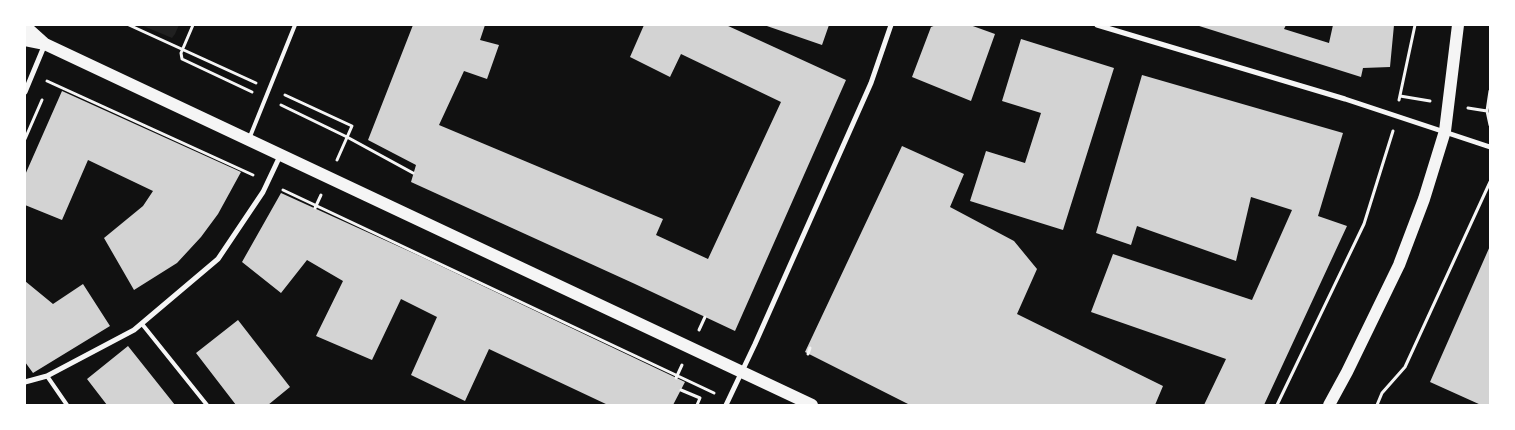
<!DOCTYPE html>
<html>
<head>
<meta charset="utf-8">
<style>
  body { margin:0 }
  #map { position:relative; width:1515px; height:430px; overflow:hidden; background:#111; font-family:"Golos Text",sans-serif }
  canvas { display:block }
  .frame { position:absolute; inset:0; border:26px solid #fff; pointer-events:none }
</style>
</head>
<body>
<div id="map">
<canvas width="1515" height="430"></canvas>
<div class="frame"></div>
</div>
<script>
const g = document.querySelector('canvas').getContext('2d');
g.lineJoin = 'round';
function fill(path, color) {
  g.fillStyle = color;
  g.fill(path, 'evenodd');
}
function shape(rows) {
  const path = new Path2D();
  for (const r of rows) {
    path.moveTo(r[0], r[1]);
    for (let i = 2; i < r.length; i += 2) path.lineTo(r[i], r[i + 1]);
  }
  return path;
}
function strokePath(path, color, width, dash) {
  g.strokeStyle = color;
  g.lineWidth = width;
  g.lineCap = dash ? 'butt' : 'round';
  g.setLineDash(dash || []);
  g.stroke(path);
}
const green = shape([
  [141,25,179,25,175,34,172,38]
]);
const building = shape([
  [413,25,485,25,480,40,499,45,487,79,464,71,439,125,663,219,656,235,708,259,781,102,681,54,670,77,630,57,644,25,726,25,846,80,735,331,635,284,411,182,416,165,368,140],
  [764,25,829,25,822,45],
  [936,25,970,25,995,34,971,101,912,77,931,27],
  [1196,25,1286,25,1284,29,1329,43,1333,25,1394,25,1390,67,1363,68,1361,77],
  [1021,39,1114,68,1063,230,970,201,986,151,1025,163,1041,113,1002,101],
  [1142,75,1343,133,1318,216,1347,226,1264,405,1204,405,1226,359,1091,312,1113,254,1252,300,1292,210,1251,197,1236,261,1137,226,1131,245,1096,233],
  [62,91,241,172,218,214,201,237,177,263,134,290,104,238,143,206,153,191,88,160,62,220,25,205,25,175],
  [902,146,964,174,950,207,1014,241,1037,269,1017,314,1163,386,1155,405,910,405,805,352],
  [281,193,422,257,685,382,673,405,608,405,489,349,465,401,411,375,437,317,401,299,372,360,316,336,343,281,307,260,281,293,242,262],
  [1490,246,1490,405,1481,405,1430,382],
  [25,281,53,304,83,284,110,326,33,373,25,362],
  [238,320,290,387,268,405,236,405,196,353],
  [128,346,175,405,107,405,87,379]
]);
const path = shape([
  [129,25,256,83],
  [193,25,181,53,182,59,252,92],
  [47,81,253,175],
  [1490,91,1487,111,1490,125],
  [285,95,352,126,337,160],
  [1400,96,1430,101],
  [1399,100,1415,25],
  [281,105,347,137,413,173],
  [1468,108,1487,111],
  [25,139,42,100],
  [283,190,714,393],
  [315,208,321,195],
  [699,330,705,317],
  [808,354,810,348],
  [676,378,682,365],
  [681,390,700,398,697,405],
  [1277,405,1364,224,1393,131],
  [1377,405,1382,393,1405,367,1490,182]
]);
const service = shape([
  [249,139,295,25],
  [142,324,207,405],
  [47,376,67,405]
]);
const minor = shape([
  [1097,25,1345,99,1490,147],
  [25,92,45,44],
  [25,382,47,376,134,330,218,259,263,192,280,156],
  [726,405,755,344,871,83,891,25]
]);
const primary = shape([
  [25,26,45,44],
  [25,40,45,44,812,405],
  [1329,405,1347,372,1399,265,1424,199,1445,131,1458,25]
]);
fill(green, '#202020');
fill(building, '#d3d3d3');
strokePath(path, '#f5f5f5', 3);
strokePath(service, '#f5f5f5', 4);
strokePath(minor, '#f5f5f5', 5);
strokePath(primary, '#f5f5f5', 12);
</script>
</body>
</html>
